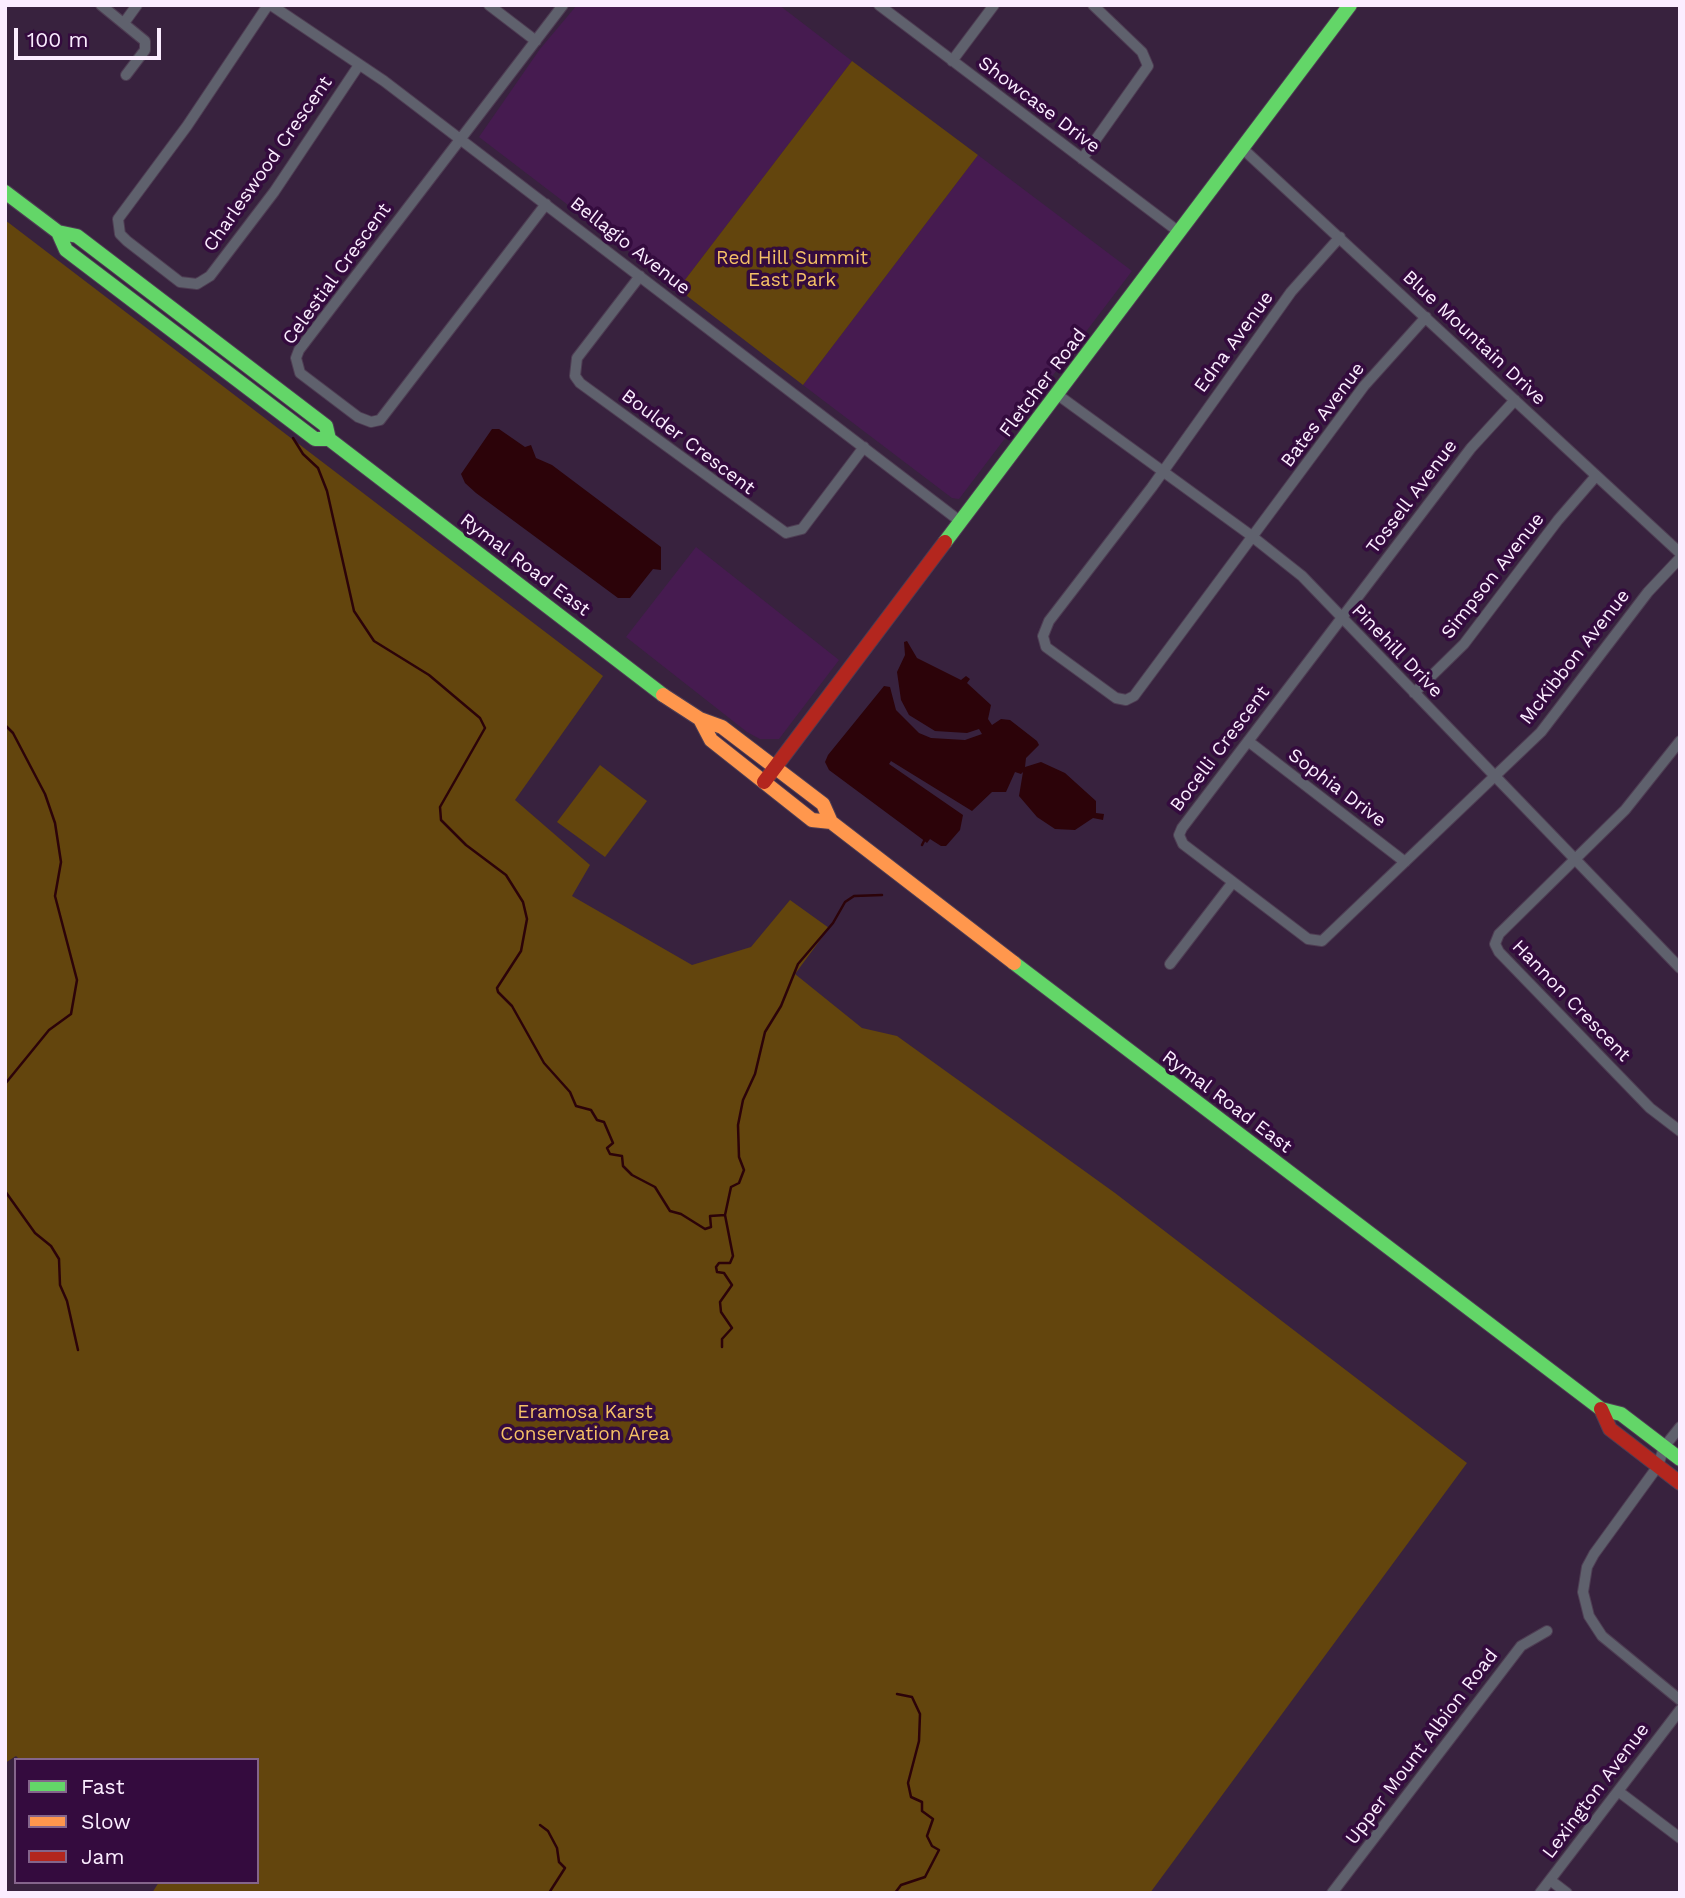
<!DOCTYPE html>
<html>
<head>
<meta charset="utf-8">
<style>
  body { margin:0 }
  #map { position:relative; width:1685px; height:1898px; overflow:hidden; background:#38223e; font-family:"Work Sans",sans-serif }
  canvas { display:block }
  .frame { position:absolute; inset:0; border:7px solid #fbedff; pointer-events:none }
  .legend { position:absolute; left:14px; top:1758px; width:245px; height:126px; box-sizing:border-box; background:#340b3e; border:2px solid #84658b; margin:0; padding:9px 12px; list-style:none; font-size:21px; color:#fbedff }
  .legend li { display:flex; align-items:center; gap:14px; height:35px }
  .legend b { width:35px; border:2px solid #84658b }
  .scale { position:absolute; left:14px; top:28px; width:147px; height:32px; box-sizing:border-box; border:4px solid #fbedff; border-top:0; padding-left:9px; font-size:21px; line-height:24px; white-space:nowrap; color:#fbedff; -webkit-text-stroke:5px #340b3e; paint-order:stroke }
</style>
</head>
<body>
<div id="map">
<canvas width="1685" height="1898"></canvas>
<div class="frame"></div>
<ul class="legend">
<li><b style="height:9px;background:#63d668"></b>Fast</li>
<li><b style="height:9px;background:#ff974d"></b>Slow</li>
<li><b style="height:9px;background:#b3261e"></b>Jam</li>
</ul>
<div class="scale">100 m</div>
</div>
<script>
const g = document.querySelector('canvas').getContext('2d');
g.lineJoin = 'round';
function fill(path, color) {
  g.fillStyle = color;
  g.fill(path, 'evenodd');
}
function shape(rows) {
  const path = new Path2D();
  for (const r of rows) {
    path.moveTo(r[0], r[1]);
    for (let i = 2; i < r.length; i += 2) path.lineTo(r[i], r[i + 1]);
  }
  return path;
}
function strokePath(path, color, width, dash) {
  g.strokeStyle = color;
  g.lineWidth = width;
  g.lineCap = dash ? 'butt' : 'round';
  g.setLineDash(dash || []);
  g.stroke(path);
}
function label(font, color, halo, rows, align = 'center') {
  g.font = font + ' "Work Sans",sans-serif';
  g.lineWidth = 7;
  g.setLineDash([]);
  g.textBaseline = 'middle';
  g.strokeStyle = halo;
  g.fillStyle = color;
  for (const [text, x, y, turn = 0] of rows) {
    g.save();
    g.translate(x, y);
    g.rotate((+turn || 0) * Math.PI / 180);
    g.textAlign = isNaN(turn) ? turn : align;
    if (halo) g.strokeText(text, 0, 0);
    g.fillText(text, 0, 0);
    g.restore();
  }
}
const built = shape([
  [577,5,779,5,852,61,678,289,479,137,540,49],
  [978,155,1132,271,959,499,952,498,803,385],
  [696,547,839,660,779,739,760,739,747,732,626,637]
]);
const green = shape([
  [852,61,978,155,803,385,678,289],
  [5,220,603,676,515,800,590,865,572,896,692,965,751,947,790,900,829,928,795,974,862,1028,897,1036,1115,1193,1467,1463,1150,1893,152,1893,159,1882,257,1882,257,1760,20,1760,16,1756,5,1763],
  [600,765,647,801,605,857,557,822]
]);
const water = shape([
  [492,429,499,429,525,447,531,445,536,458,552,465,661,547,661,570,653,569,630,598,618,598,476,493,465,483,461,474],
  [907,641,917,658,961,680,966,676,970,679,967,683,991,705,988,719,992,725,1001,719,1010,720,1037,741,1039,745,1026,758,1025,767,1041,762,1065,773,1096,801,1096,813,1104,814,1103,820,1093,818,1075,830,1055,829,1037,817,1019,796,1023,772,1021,774,1015,772,1006,792,992,792,972,811,891,761,889,764,963,815,960,830,946,846,941,846,930,839,927,843,922,839,829,770,825,762,828,755,884,686,890,687,896,710,919,733,931,738,965,740,982,734,979,729,967,733,935,731,909,715,901,700,897,672,905,655,904,642]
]);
const stream = shape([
  [293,438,303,454,318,468,327,491,354,611,374,641,429,675,480,718,485,728,440,807,441,820,466,845,506,875,523,902,527,919,521,951,497,988,498,992,512,1006,544,1063,570,1092,576,1106,591,1110,597,1120,604,1122,613,1143,607,1148,610,1154,622,1156,623,1166,632,1175,655,1187,670,1211,681,1214,705,1229,711,1227,710,1216,725,1215],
  [5,725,13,733,45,794,55,823,61,862,55,896,77,980,71,1014,49,1030,5,1084],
  [922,845,924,841],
  [5,1191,35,1233,51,1246,59,1259,60,1285,67,1301,78,1350],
  [722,1347,722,1339,732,1328,721,1312,720,1302,732,1285,724,1273,717,1272,716,1267,719,1263,730,1263,733,1256,725,1215,731,1187,739,1183,744,1170,739,1157,738,1125,743,1100,755,1074,765,1032,781,1006,798,964,833,923,845,902,854,896,882,895],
  [540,1825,548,1831,557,1848,559,1862,565,1868,549,1893],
  [895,1893,901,1885,925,1877,939,1850,932,1846,927,1836,933,1819,922,1811,922,1802,911,1797,908,1783,919,1741,920,1714,912,1697,897,1694]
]);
const street = shape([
  [101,5,145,41,145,50,126,75],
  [268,5,187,126,118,219,120,234,127,241,180,282,197,284,210,276,274,192,359,65],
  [271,5,384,81,961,522],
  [489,5,536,41],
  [879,5,1179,232],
  [124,23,137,5],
  [952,61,994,5],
  [1243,149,1680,553],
  [1082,159,1148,66,1142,52,1093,5],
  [546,204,380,420,371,422,358,417,300,373,296,358,299,350,563,5],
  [1340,237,1291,292,1152,487,1049,621,1043,636,1046,647,1116,698,1126,700,1134,696,1364,386,1426,317],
  [640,276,577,358,575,376,580,383,786,533,802,529,864,447],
  [1058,395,1249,534,1302,576,1680,968],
  [1515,400,1471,448,1182,828,1179,835,1183,844,1308,939,1322,941,1541,732,1648,592,1680,558],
  [1414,693,1464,644,1558,520,1596,476],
  [1248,741,1405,862],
  [1680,741,1625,810,1499,934,1495,944,1499,952,1650,1108,1680,1131],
  [1170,964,1233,882],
  [1680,1427,1664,1447,1658,1466,1594,1554,1587,1567,1583,1592,1589,1616,1602,1636,1680,1700],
  [1618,1791,1680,1838],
  [1550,1880,1567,1893],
  [1332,1893,1521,1646,1547,1631],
  [1540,1893,1680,1710]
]);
const fast = shape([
  [5,192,58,232,77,236,326,426,329,439],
  [58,232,66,250,315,439,329,439,663,695],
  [945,542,1350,5],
  [1014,963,1601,1409,1621,1414,1680,1459]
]);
const slow = shape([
  [663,695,700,719,722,727,823,804,831,822,1014,963],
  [700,719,711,740,812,820,831,822]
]);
const jam = shape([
  [764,782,945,542],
  [1601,1409,1610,1429,1680,1483]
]);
const streetNames = [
  ["Showcase Drive",1039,105,37],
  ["Charleswood Crescent",268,164,-55],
  ["Bellagio Avenue",630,246,38],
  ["Celestial Crescent",337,274,-54],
  ["Blue Mountain Drive",1474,338,43],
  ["Edna Avenue",1234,342,-54],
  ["Fletcher Road",1043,383,-53],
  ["Bates Avenue",1323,415,-53],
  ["Boulder Crescent",688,442,37],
  ["Tossell Avenue",1412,497,-53],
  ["Rymal Road East",525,565,37],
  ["Simpson Avenue",1493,576,-52],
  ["Pinehill Drive",1397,651,46],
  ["McKibbon Avenue",1575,657,-52],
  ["Bocelli Crescent",1220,749,-53],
  ["Sophia Drive",1337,788,37],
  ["Hannon Crescent",1571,1001,46],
  ["Rymal Road East",1227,1102,37],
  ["Upper Mount Albion Road",1422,1747,-53],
  ["Lexington Avenue",1596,1791,-53]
];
const parkNames = [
  ["Red Hill Summit",792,258],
  ["East Park",792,280],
  ["Eramosa Karst",585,1412],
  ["Conservation Area",585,1434]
];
fill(built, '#461b50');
fill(green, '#63450d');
fill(water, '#2c0309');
strokePath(stream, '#2c0309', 2.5);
strokePath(street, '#4e3d53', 12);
strokePath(fast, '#4e3d53', 16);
strokePath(slow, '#4e3d53', 16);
strokePath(jam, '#4e3d53', 16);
strokePath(street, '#5f616d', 10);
strokePath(fast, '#63d668', 14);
strokePath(slow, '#ff974d', 14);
strokePath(jam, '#b3261e', 14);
label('19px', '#fbedff', '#340b3e', streetNames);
label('19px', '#f5c166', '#340b3e', parkNames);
</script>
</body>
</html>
